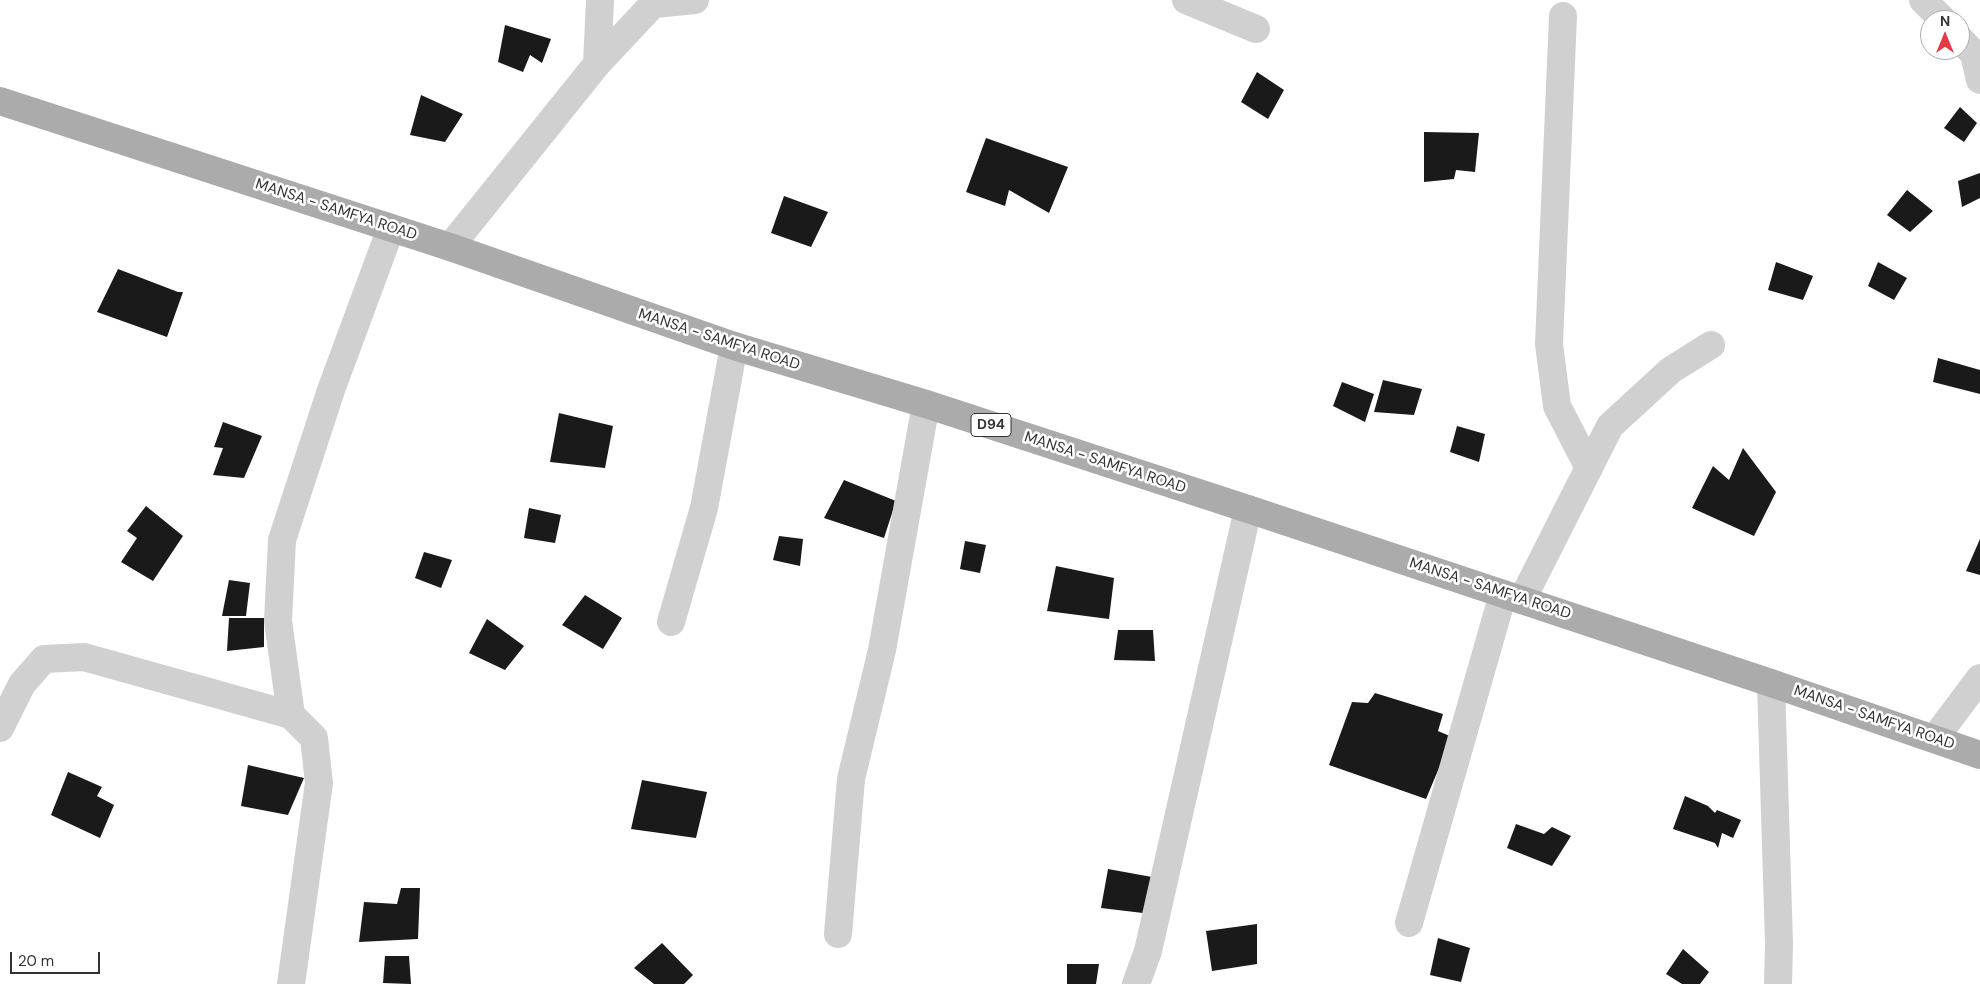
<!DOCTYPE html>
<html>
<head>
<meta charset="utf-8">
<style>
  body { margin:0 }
  #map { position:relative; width:1980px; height:984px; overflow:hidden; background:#fff; font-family:"DM Sans",sans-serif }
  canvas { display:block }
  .north { position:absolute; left:1920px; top:10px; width:50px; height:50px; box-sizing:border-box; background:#fff; border:1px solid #adadad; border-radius:50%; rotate:0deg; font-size:14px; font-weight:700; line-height:20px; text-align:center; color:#333 }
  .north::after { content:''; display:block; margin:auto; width:18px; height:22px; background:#e63946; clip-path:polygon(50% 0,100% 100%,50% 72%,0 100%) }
  .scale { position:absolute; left:10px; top:952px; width:90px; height:22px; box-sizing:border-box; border:2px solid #333; border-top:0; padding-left:6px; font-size:15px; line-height:18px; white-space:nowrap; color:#333; -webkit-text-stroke:4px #fff; paint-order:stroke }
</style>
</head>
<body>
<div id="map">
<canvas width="1980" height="984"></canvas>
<div class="north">N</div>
<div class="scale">20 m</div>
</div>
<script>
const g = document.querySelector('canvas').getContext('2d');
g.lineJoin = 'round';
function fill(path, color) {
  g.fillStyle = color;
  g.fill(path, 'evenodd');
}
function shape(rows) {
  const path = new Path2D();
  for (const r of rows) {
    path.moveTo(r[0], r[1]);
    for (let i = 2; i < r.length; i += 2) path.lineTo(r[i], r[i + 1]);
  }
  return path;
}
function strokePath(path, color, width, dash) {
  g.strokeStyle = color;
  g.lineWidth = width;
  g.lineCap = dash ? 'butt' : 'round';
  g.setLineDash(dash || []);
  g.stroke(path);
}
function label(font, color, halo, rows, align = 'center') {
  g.font = font + ' "DM Sans",sans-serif';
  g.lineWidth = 5;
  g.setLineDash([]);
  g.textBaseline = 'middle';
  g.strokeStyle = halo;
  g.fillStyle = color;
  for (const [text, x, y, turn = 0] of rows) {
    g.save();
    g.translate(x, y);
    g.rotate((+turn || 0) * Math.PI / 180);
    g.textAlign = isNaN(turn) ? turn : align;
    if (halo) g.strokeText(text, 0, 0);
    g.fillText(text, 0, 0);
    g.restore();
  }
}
const building = shape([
  [505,25,551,39,542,63,530,55,523,72,498,62],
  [1257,72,1284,90,1268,119,1241,102],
  [421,95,463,114,445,142,410,135],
  [1960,107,1977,123,1964,142,1944,128],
  [1424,132,1479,133,1475,172,1456,170,1454,179,1424,182],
  [986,138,1068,167,1049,213,1009,190,1005,206,966,192],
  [1980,173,1980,198,1962,207,1958,181],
  [1907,190,1933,211,1910,232,1887,215],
  [784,196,828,212,811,247,771,233],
  [1776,262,1813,276,1803,300,1768,290],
  [1878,262,1907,278,1894,300,1868,286],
  [118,269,178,292,183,292,167,337,97,312],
  [1938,358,1980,370,1980,394,1933,382],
  [1383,380,1422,389,1414,415,1374,412],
  [1342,382,1374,394,1365,422,1333,406],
  [559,413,613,426,605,468,550,462],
  [223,422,262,436,244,478,213,475,223,448,214,447],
  [1457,426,1485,434,1479,462,1450,452],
  [1743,448,1776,492,1754,536,1692,508,1713,466,1729,480],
  [844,480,896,501,884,538,824,518],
  [146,506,183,536,153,581,121,562,137,538,127,531],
  [529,508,561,515,555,543,524,538],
  [779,536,803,539,800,566,773,560],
  [1980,539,1980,575,1966,571],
  [965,541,986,545,980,573,960,569],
  [424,552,452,560,441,588,415,578],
  [1056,566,1114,578,1109,619,1047,611],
  [229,580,250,583,246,616,222,616],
  [585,595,622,618,603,649,562,625],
  [229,618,264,618,264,647,227,651],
  [487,619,524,646,505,670,469,653],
  [1118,630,1153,630,1155,661,1114,660],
  [1375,693,1443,714,1438,731,1452,737,1426,799,1329,765,1352,702,1368,703],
  [248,765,304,778,288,815,241,806],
  [68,772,102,787,97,796,114,805,100,838,51,815],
  [642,780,707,792,696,838,631,829],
  [1685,796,1708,806,1715,813,1717,810,1741,820,1733,838,1722,833,1718,848,1715,843,1673,829],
  [1516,824,1544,834,1552,827,1571,836,1552,866,1507,848],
  [1108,869,1152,877,1143,913,1101,908],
  [401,888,420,888,418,939,359,942,364,902,397,904],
  [1257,924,1257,964,1212,971,1206,931],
  [1438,938,1470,948,1461,982,1430,975],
  [662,943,693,975,684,984,654,984,634,968],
  [1683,949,1709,972,1700,984,1682,984,1666,974],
  [385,956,409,956,411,984,383,983],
  [1067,964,1099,964,1096,984,1067,984]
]);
const minor = shape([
  [1186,0,1256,29],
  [1923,0,1943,20],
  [655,4,695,0],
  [1563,16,1549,344,1557,406,1589,468],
  [1960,39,1974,54,1980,80],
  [597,64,600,0],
  [450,247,597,64,657,0],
  [1522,600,1610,426,1671,370,1711,345],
  [671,622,704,508,734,346],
  [1771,683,1779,944,1778,984],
  [0,728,22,684,44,659,84,657,291,715],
  [1935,738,1980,678],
  [1409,923,1503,594],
  [838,934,851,779,882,650,926,404],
  [291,984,319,783,314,738,291,715,278,621,282,540,331,390,391,228],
  [1136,984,1148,951,1248,509]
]);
const major = shape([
  [0,101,450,247,734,346,926,404,1248,509,1771,683,1980,755]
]);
const shields = [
  [991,425,40]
];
const shieldNames = [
  ["D94",991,425]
];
const streetNames = [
  ["MANSA - SAMFYA ROAD",336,210,18],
  ["MANSA - SAMFYA ROAD",719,340,18],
  ["MANSA - SAMFYA ROAD",1105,463,18],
  ["MANSA - SAMFYA ROAD",1490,589,18],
  ["MANSA - SAMFYA ROAD",1874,718,19]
];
fill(building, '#1a1a1a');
strokePath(minor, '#d0d0d0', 28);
strokePath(major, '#ababab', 28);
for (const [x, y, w] of shields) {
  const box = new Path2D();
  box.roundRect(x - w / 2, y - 11.5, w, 23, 4);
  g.fillStyle = '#fff';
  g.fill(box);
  strokePath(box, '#333', 1);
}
label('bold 14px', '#333', null, shieldNames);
label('15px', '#333', '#fff', streetNames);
</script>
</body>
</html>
